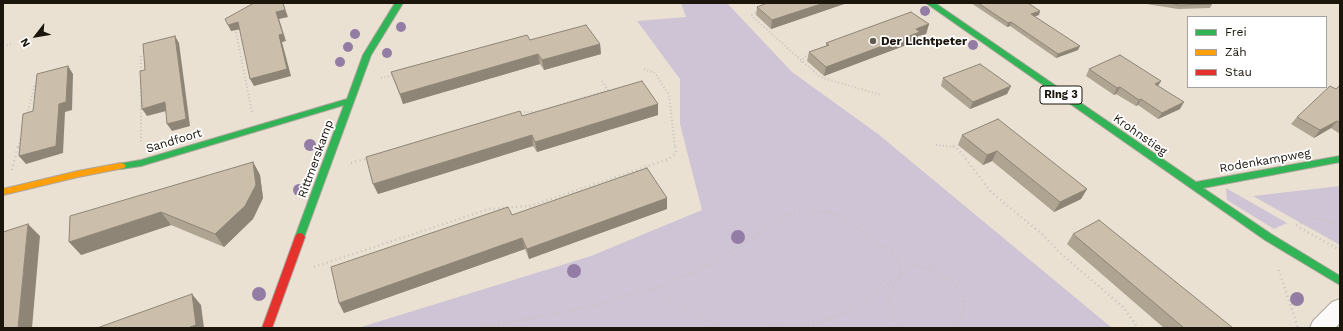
<!DOCTYPE html>
<html>
<head>
<meta charset="utf-8">
<style>
  body { margin:0 }
  #map { position:relative; width:1343px; height:331px; overflow:hidden; background:#eae1d3; font-family:"Work Sans",sans-serif }
  canvas { display:block }
  .frame { position:absolute; inset:0; border:4px solid #1b150c; pointer-events:none }
  .legend { position:absolute; left:1187px; top:16px; width:140px; height:72px; box-sizing:border-box; background:#fff; border:1px solid #a4a19e; margin:0; padding:5px 7px; list-style:none; font-size:12px; color:#1b150c }
  .legend li { display:flex; align-items:center; gap:8px; height:20px }
  .legend b { width:20px; border:1px solid #a4a19e }
  .north { position:absolute; left:16px; top:16px; width:40px; height:40px; -webkit-text-stroke:3px #fff; paint-order:stroke; rotate:239deg; font-size:11px; font-weight:700; line-height:16px; text-align:center; color:#1b150c }
  .north::after { content:''; display:block; margin:auto; width:14px; height:18px; background:#1b150c; clip-path:polygon(50% 0,100% 100%,50% 72%,0 100%) }
</style>
</head>
<body>
<div id="map">
<canvas width="1343" height="331"></canvas>
<div class="frame"></div>
<ul class="legend">
<li><b style="height:5px;background:#30b455"></b>Frei</li>
<li><b style="height:5px;background:#ff9f0a"></b>Zäh</li>
<li><b style="height:5px;background:#e5322d"></b>Stau</li>
</ul>
<div class="north">N</div>
</div>
<script>
const g = document.querySelector('canvas').getContext('2d');
g.lineJoin = 'round';
function fill(path, color) {
  g.fillStyle = color;
  g.fill(path, 'evenodd');
}
function shape(rows) {
  const path = new Path2D();
  for (const r of rows) {
    path.moveTo(r[0], r[1]);
    for (let i = 2; i < r.length; i += 2) path.lineTo(r[i], r[i + 1]);
  }
  return path;
}
function strokePath(path, color, width, dash) {
  g.strokeStyle = color;
  g.lineWidth = width;
  g.lineCap = dash ? 'butt' : 'round';
  g.setLineDash(dash || []);
  g.stroke(path);
}
function label(font, color, halo, rows, align = 'center') {
  g.font = font + ' "Work Sans",sans-serif';
  g.lineWidth = 3.5;
  g.setLineDash([]);
  g.textBaseline = 'middle';
  g.strokeStyle = halo;
  g.fillStyle = color;
  for (const [text, x, y, turn = 0] of rows) {
    g.save();
    g.translate(x, y);
    g.rotate((+turn || 0) * Math.PI / 180);
    g.textAlign = isNaN(turn) ? turn : align;
    if (halo) g.strokeText(text, 0, 0);
    g.fillText(text, 0, 0);
    g.restore();
  }
}
const green = shape([
  [681,3,727,3,792,72,878,134,1112,328,358,328,591,256,702,210,680,124,680,79,637,21,686,17],
  [1340,186,1340,245,1253,196],
  [1226,188,1287,223,1274,229,1227,200]
]);
const pathFar1 = shape([
  [758,10,752,15,754,18,820,77,881,95],
  [236,32,252,112],
  [3,46,12,44],
  [141,56,141,73],
  [801,62,804,57,810,54],
  [644,69,655,73,669,95,675,147],
  [381,78,394,75],
  [141,88,141,143],
  [554,107,608,90,602,81],
  [517,112,536,112],
  [27,114,35,84],
  [936,145,955,147],
  [18,147,21,137]
]);
const path = shape([
  [953,146,959,150,991,192,1043,235,1059,252,1124,308,1138,328],
  [351,163,369,158],
  [12,170,18,146],
  [1296,225,1315,218,1340,224],
  [1300,228,1340,250],
  [314,267,489,209,530,206,669,159,676,153,675,146],
  [1279,270,1298,328],
  [649,290,721,328],
  [481,328,594,306,648,290,704,268,788,215,808,211,831,212,851,223,869,239,891,251,899,262,900,276,890,293,890,310,899,325,904,328],
  [764,328,772,325,791,328],
  [795,328,821,322,858,307,912,266,933,268,952,281,964,296,963,315,955,328]
]);
const street = shape([
  [1340,299,1340,323,1335,328,1310,328,1313,321,1332,302,1340,299]
]);
const fast = shape([
  [395,3,403,3,371,55,303,240,297,240,295,237,344,105,141,166,121,169,118,168,116,166,118,164,141,160,347,99,363,55,395,3],
  [926,3,935,3,1196,182,1340,156,1340,162,1203,188,1271,234,1340,276,1340,285,1265,240,926,3]
]);
const slow = shape([
  [121,163,124,164,126,166,124,168,78,177,3,195,3,189,78,171,121,163]
]);
const jam = shape([
  [300,233,303,234,305,237,272,328,262,328,295,237,297,234,300,233]
]);
const trees = [
  [925,11,5],
  [401,27,5],
  [355,34,5],
  [973,45,5],
  [348,47,5],
  [387,53,5],
  [340,62,5],
  [310,145,6],
  [299,190,6],
  [738,237,7],
  [574,271,7],
  [259,294,7],
  [1297,299,7]
];
const wall = shape([
  [847,3,771,29,756,15,757,7],
  [971,3,1028,3,1039,15,1035,16,1078,50,1056,58,1010,26,1007,27],
  [1140,3,1211,3,1212,4,1210,8,1178,9],
  [929,24,926,34,918,36,917,41,824,76,807,61,809,52,826,46,826,43],
  [530,40,600,44,601,54,544,70,540,64,403,104,391,72],
  [1089,69,1161,81,1158,86,1180,109,1158,119,1138,105,1136,106,1116,94,1114,95,1086,76],
  [943,78,1011,86,1007,94,970,109,941,86],
  [1340,85,1340,134,1331,128,1314,138,1291,124,1297,117,1336,89],
  [658,115,537,152,533,146,378,194,522,116],
  [962,135,1087,189,1081,199,1054,212,992,161,983,165,958,145],
  [253,162,260,175,263,198,253,219,224,247,171,225,81,255],
  [667,198,667,209,529,259,525,249,344,313,339,303,512,215],
  [1073,234,1233,328,1164,328,1067,244]
]);
const shadedWall = shape([
  [283,3,288,17,279,19,286,41,282,42,291,76,254,86,250,79,279,35,276,12],
  [824,3,847,3,771,29,772,20],
  [1040,11,1039,15,1030,18,1031,14],
  [238,22,242,29,231,31,228,25],
  [1011,22,1010,26,1007,27,1008,23],
  [929,24,926,34,918,36,917,41,824,76,826,67,916,29],
  [175,36,179,43,190,126,172,131,167,124],
  [600,44,601,54,544,70,542,60],
  [1080,46,1078,50,1056,58,1058,54],
  [538,54,540,64,403,104,400,94],
  [68,66,73,74,72,110,65,112,63,153,26,164,19,156],
  [1161,81,1157,87,1155,84],
  [1011,86,1007,94,970,109,973,102],
  [1120,87,1116,94,1114,95,1117,88],
  [1141,99,1138,105,1136,106,1139,100],
  [165,102,170,110,147,116,142,109],
  [1184,102,1180,109,1158,119,1162,113],
  [658,104,658,115,537,152,535,142],
  [1337,121,1331,128,1314,138,1320,130],
  [532,135,533,146,378,194,373,184],
  [997,151,992,161,983,165,987,155],
  [253,162,260,175,263,198,253,219,224,247,215,234],
  [1087,189,1081,199,1054,212,1060,202],
  [667,198,667,209,529,259,527,249],
  [161,212,171,225,81,255,69,242],
  [28,224,40,236,32,328,18,328],
  [522,238,525,249,344,313,339,303],
  [192,294,201,305,204,328,188,328]
]);
const building = shape([
  [254,3,283,3,285,10,276,12,283,34,279,35,287,69,250,79,238,22,228,25,225,19,254,3],
  [767,3,824,3,772,20,757,7,767,3],
  [978,3,1028,3,1040,11,1031,14,1080,46,1058,54,1011,22,1008,23,978,3],
  [1168,3,1211,3,1212,4,1180,5,1168,3],
  [911,12,929,24,916,29,920,32,826,67,809,52,829,45,826,43,911,12],
  [586,25,600,44,542,60,538,54,400,94,391,72,527,35,530,40,586,25],
  [175,36,186,119,167,124,165,102,142,109,140,71,145,70,143,44,175,36],
  [1120,55,1161,81,1155,84,1184,102,1162,113,1141,99,1139,100,1120,87,1117,88,1089,69,1120,55],
  [980,64,1011,86,973,102,943,78,980,64],
  [68,66,66,102,59,104,56,146,19,156,23,114,33,111,37,74,68,66],
  [642,81,658,104,535,142,532,135,373,184,366,157,520,111,522,116,642,81],
  [1340,85,1340,123,1337,121,1320,130,1297,117,1330,86,1336,89,1340,85],
  [998,119,1087,189,1060,202,997,151,987,155,962,135,998,119],
  [253,162,256,185,245,206,215,234,161,212,69,242,70,216,253,162],
  [647,168,667,198,527,249,522,238,339,303,331,267,508,207,512,215,647,168],
  [1099,220,1233,328,1184,328,1073,234,1099,220],
  [28,224,18,328,3,328,3,232,28,224],
  [192,294,196,325,188,328,97,328,192,294]
]);
const markers = [
  [873,41,4,"#635c52"]
];
const shields = [
  [1061,95,42]
];
const shieldNames = [
  ["Ring 3",1061,95]
];
const poiNames = [
  ["Der Lichtpeter",881,41]
];
const streetNames = [
  ["Krohnstieg",1140,135,35],
  ["Sandfoort",174,141,-17],
  ["Rittmerskamp",316,159,-70],
  ["Rodenkampweg",1265,161,-10]
];
fill(green, '#cec4d6');
strokePath(street, '#ada69b', 2);
strokePath(fast, '#ada69b', 2);
strokePath(slow, '#ada69b', 2);
strokePath(jam, '#ada69b', 2);
strokePath(pathFar1, '#c6c3be', 2, [1, 2.5]);
strokePath(path, '#c6c3be', 2.5, [1, 3.5]);
fill(street, '#fcfaf8');
fill(fast, '#30b455');
fill(slow, '#ff9f0a');
fill(jam, '#e5322d');
g.fillStyle = '#947da5';
for (const [x, y, r] of trees) {
  g.beginPath();
  g.arc(x, y, r, 0, 2 * Math.PI);
  g.fill();
}
fill(wall, '#afa392');
fill(shadedWall, '#8e8577');
fill(building, '#cbbeaa');
strokePath(building, '#8e8577', 1);
for (const [x, y, r, color] of markers) {
  const dot = new Path2D();
  dot.arc(x, y, r, 0, 2 * Math.PI);
  g.fillStyle = color;
  g.fill(dot);
  strokePath(dot, '#fff', 1.5);
}
for (const [x, y, w] of shields) {
  const box = new Path2D();
  box.roundRect(x - w / 2, y - 9, w, 18, 3);
  g.fillStyle = '#fff';
  g.fill(box);
  strokePath(box, '#1b150c', 1);
}
label('bold 11px', '#1b150c', null, shieldNames);
label('bold 12px', '#1b150c', '#fff', poiNames, 'left');
label('12px', '#1b150c', '#fff', streetNames);
</script>
</body>
</html>
